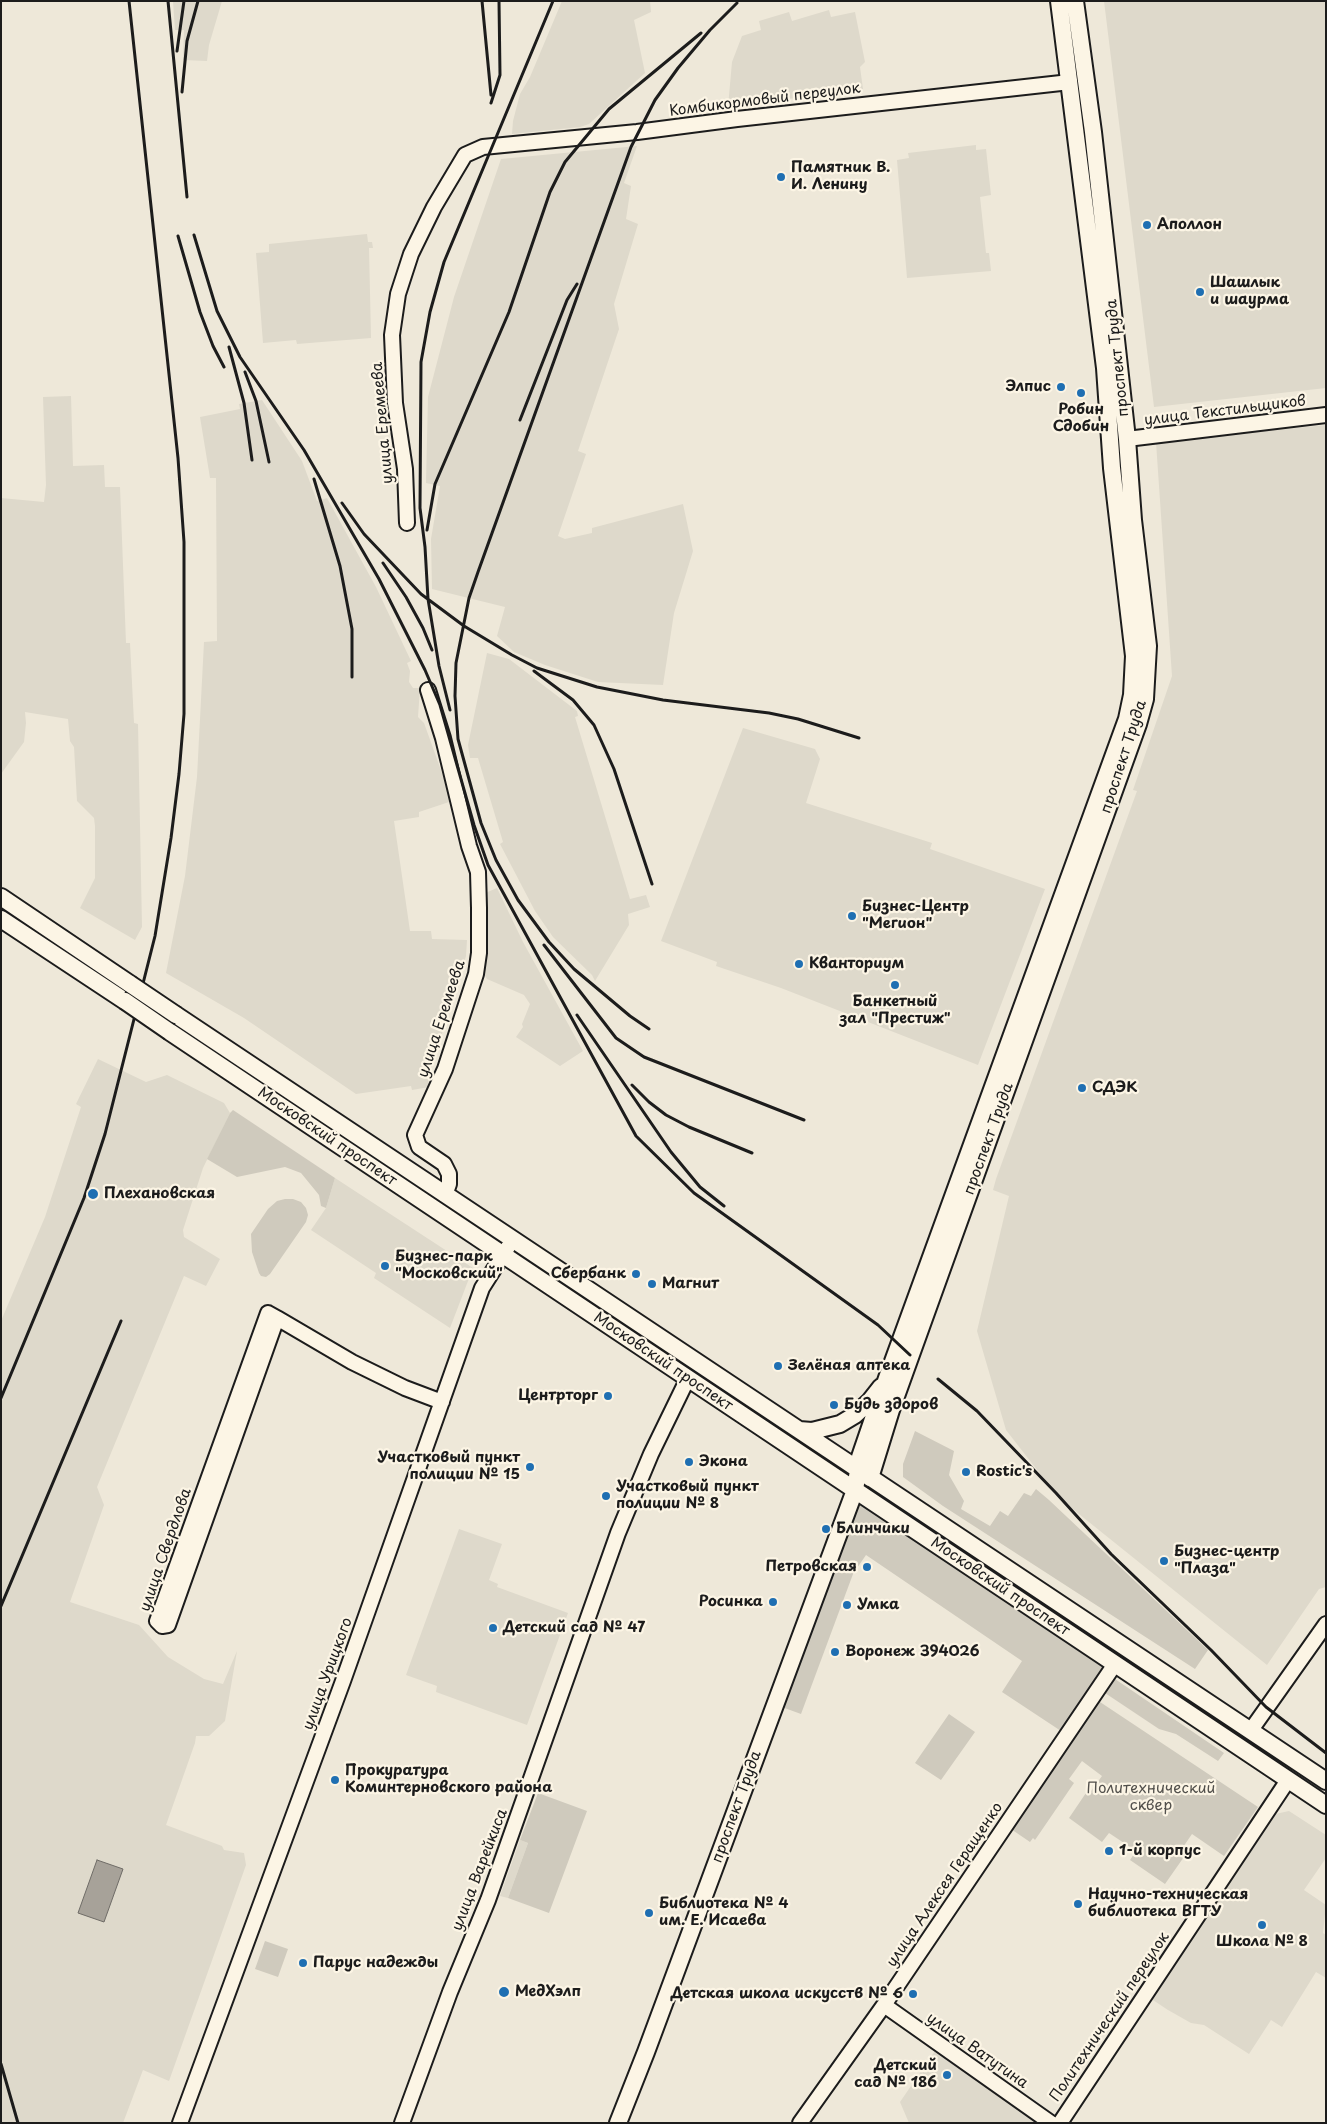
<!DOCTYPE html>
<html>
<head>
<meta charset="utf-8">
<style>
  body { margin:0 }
  #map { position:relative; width:1327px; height:2124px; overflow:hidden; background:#eee8d9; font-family:"Playpen Sans",sans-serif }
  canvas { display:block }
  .frame { position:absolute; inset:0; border:2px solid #1c1c1c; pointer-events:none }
</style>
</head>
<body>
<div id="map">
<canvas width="1327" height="2124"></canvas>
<div class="frame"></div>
</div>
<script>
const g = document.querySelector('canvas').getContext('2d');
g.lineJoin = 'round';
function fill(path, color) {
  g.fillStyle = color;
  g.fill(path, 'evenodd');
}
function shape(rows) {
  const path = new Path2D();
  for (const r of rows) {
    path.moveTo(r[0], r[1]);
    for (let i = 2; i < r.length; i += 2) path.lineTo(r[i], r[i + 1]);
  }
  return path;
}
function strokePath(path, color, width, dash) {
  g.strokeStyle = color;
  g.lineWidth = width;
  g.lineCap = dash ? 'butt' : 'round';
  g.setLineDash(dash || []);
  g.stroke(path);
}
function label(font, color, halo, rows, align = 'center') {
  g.font = font + ' "Playpen Sans",sans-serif';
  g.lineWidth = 4.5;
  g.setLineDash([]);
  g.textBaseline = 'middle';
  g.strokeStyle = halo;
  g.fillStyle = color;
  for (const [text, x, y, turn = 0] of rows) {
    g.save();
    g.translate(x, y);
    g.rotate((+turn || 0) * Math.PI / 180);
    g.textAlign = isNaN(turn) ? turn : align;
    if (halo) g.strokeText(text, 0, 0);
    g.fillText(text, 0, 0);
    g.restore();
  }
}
const built = shape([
  [173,1,222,1,209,45,207,61,183,60,184,30,175,30],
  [562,1,650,1,651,12,634,20,645,73,589,124,580,127,512,134,513,121,520,94,530,77],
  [1104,1,1326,1,1326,388,1154,407],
  [829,10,831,17,855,12,865,62,860,67,863,89,728,107,732,62,742,36,761,30,759,21,789,12,792,21],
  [976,145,976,150,986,149,991,195,980,197,986,253,989,253,991,271,907,278,897,160,909,158,908,153],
  [637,146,624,183,631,186,626,219,638,224,614,304,619,329,578,451,586,454,558,536,565,539,592,533,592,528,683,504,693,551,674,613,663,685,598,682,545,665,514,652,497,636,505,607,432,589,431,539,440,486,426,483,428,397,454,297,501,159],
  [367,234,368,242,372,242,373,248,369,248,371,338,297,344,296,340,263,343,256,253,269,252,269,244],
  [71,396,73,466,104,465,105,487,120,487,126,643,130,643,134,723,138,724,142,927,135,940,80,908,95,878,95,826,94,818,77,801,74,747,70,741,68,719,25,712,26,723,24,742,1,774,1,498,44,502,46,485,43,397],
  [262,400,302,461,317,501,327,498,376,587,411,661,407,663,410,671,409,682,413,688,420,688,418,717,424,723,452,801,419,812,419,817,394,821,410,931,431,931,432,939,467,940,466,956,439,1043,435,1042,429,1061,433,1063,428,1079,429,1087,412,1090,411,1086,356,1094,244,1018,166,973,185,876,197,777,204,642,217,641,216,478,210,478,200,417,240,409,239,404],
  [1326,425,1326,1587,1319,1589,1267,1665,1059,1498,1006,1430,977,1331,1009,1196,993,1190,996,1179,1137,791,1133,790,1172,676,1156,442],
  [487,653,509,659,577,711,578,716,575,717,630,899,646,895,650,907,628,914,629,925,595,981,592,975,553,937,535,911,500,844,503,842,478,758,470,758,468,745],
  [743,728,815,749,820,759,806,803,932,843,930,849,1045,889,978,1065,781,988,716,966,717,962,661,941],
  [497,888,523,942,583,1051,560,1066,516,1037,523,1027,522,1024,530,1004,524,995,487,979,483,972,486,961,483,894],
  [98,1059,146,1082,167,1075,224,1103,230,1113,203,1168,183,1230,184,1237,220,1259,206,1286,184,1276,97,1487,104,1505,70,1602,139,1625,168,1657,204,1679,223,1684,237,1651,225,1721,209,1736,196,1736,195,1743,166,1825,222,1846,224,1850,244,1853,246,1865,169,2081,143,2070,123,2123,1,2123,1,1321,45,1217,81,1107,76,1104],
  [335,1178,473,1268,450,1328,374,1278,376,1273,311,1230,326,1208],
  [459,1529,502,1544,489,1580,498,1584,497,1587,568,1613,527,1725,436,1692,437,1686,406,1675],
  [1289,1811,1326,1835,1326,1858,1304,1890,1326,1905,1323,1933,1326,1935,1326,1978,1316,1972,1282,2027,1271,2020,1249,2054,1204,2025,1191,2023,1168,2010,1153,2000,1152,1996,1271,1815],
  [520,1840,528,1843,508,1898,500,1896],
  [937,2048,1044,2123,909,2123,900,2102]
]);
const green = shape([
  [233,1110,335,1178,326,1208,321,1206,319,1195,301,1173,285,1167,237,1177,207,1159,230,1113],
  [285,1199,293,1199,301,1202,306,1208,308,1215,306,1222,270,1274,266,1277,261,1276,259,1273,252,1252,251,1234,268,1209,277,1201],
  [915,1431,954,1451,949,1475,964,1501,961,1509,990,1526,1000,1511,1008,1516,1024,1493,1031,1496,1036,1489,1049,1500,1208,1650,1195,1669,943,1506,903,1477,903,1464],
  [859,1503,1104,1667,1061,1731,1002,1692,1022,1661,866,1555,853,1574,801,1714,779,1706],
  [1112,1677,1224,1753,1218,1761,1176,1734,1159,1729,1102,1691],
  [1097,1700,1258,1807,1224,1856,1192,1834,1181,1850,1186,1854,1165,1884,1130,1860,1136,1851,1109,1833,1102,1842,1069,1818,1088,1790,1091,1791,1102,1776,1082,1761,1069,1779,1074,1783,1035,1840,1033,1838,1030,1842,1008,1827],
  [949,1714,975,1732,941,1780,915,1763],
  [538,1793,587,1811,549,1913,508,1898,528,1843,520,1840],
  [265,1941,288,1949,278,1977,255,1969]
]);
const water = shape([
  [97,1860,123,1869,104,1922,78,1913,97,1860]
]);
const minor = shape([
  [1127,439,1326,415],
  [407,523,405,469,395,403,392,335,398,294,411,254,434,207,465,155,483,147,637,132,737,119,1070,82],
  [428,690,443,738,469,846,478,872,479,908,479,953,476,974,445,1069,415,1135,419,1147,444,1164,449,1174,449,1184,445,1195],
  [277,1318,168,1625,162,1626,157,1621,268,1313,277,1318,352,1362,405,1388,442,1402],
  [1251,1730,1326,1624],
  [884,2005,1051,2123],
  [180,2123,343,1681,482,1288,508,1247],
  [402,2123,450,1992,488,1900,618,1533,651,1454,688,1378],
  [800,2123,884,2005,1115,1664],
  [1060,2123,1288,1780]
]);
const major = shape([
  [1,897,130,984],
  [1,919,125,1001],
  [176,1015,1326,1781],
  [170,1032,1326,1805],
  [799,1430,812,1431,840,1424,855,1415,870,1401,881,1387],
  [870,1478,891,1410,1138,724,1145,699,1148,646,1133,520,1127,439,1093,132,1075,1],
  [618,2123,646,2052,855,1490,860,1457,887,1378,1127,719,1132,695,1134,656,1112,468,1105,368,1059,1]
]);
const rail = shape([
  [168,1,187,197],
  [482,1,491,95],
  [177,51,184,1],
  [182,92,187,41,198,1],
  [491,103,500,75,499,1],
  [194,235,217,311,240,357,304,450,379,579,425,670,440,705,474,825,488,865,636,1136,694,1193,878,1325,910,1355],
  [178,236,200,312,213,346,224,367],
  [229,347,244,403,252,460],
  [245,372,256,401,269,462],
  [520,420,567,300,577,284],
  [314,479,340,566,352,629,352,677],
  [342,503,364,534,421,594,464,626,512,655,537,668,597,687,663,700,769,713,798,719,859,738],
  [427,530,435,484,509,312,550,192,565,162,609,109,701,33],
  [383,563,406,597,423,628,432,650],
  [534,671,573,700,594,725,614,769,652,884],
  [450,710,439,666,428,599,425,547,420,508,421,362,430,312,444,262,553,1],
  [544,945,616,1038,644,1057,804,1120],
  [577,1015,671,1152,700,1187,724,1206],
  [649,1029,630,1016,574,969,549,942,518,900,496,860,481,823,458,739,455,696,456,663,469,598,478,572,631,147,655,100,678,68,710,30,737,3],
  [632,1085,649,1102,666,1115,689,1127,752,1153],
  [938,1379,977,1411,1056,1493,1111,1554,1211,1650,1266,1707,1326,1753],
  [1,1398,84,1198,105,1134,155,936,171,838,179,774,184,714,184,542,178,458,129,1],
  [1,1606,121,1321],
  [1,2064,18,2123]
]);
const majorBridge = shape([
  [130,984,176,1015],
  [125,1001,170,1032]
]);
const markers = [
  [781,177,5,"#1f6fb2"],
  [1147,225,5,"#1f6fb2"],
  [1200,292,5,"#1f6fb2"],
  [1061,387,5,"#1f6fb2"],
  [1081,393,5,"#1f6fb2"],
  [852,916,5,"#1f6fb2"],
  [799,964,5,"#1f6fb2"],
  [895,985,5,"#1f6fb2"],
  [1082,1088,5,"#1f6fb2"],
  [93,1194,6,"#1f6fb2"],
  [385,1266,5,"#1f6fb2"],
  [636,1274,5,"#1f6fb2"],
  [652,1284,5,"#1f6fb2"],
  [778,1366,5,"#1f6fb2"],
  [608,1396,5,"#1f6fb2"],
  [834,1405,5,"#1f6fb2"],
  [689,1462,5,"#1f6fb2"],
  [530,1467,5,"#1f6fb2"],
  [966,1472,5,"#1f6fb2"],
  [606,1496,5,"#1f6fb2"],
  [826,1529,5,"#1f6fb2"],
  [1164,1561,5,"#1f6fb2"],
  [867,1567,5,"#1f6fb2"],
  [773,1602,5,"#1f6fb2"],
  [847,1605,5,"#1f6fb2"],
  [493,1628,5,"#1f6fb2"],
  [835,1652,5,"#1f6fb2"],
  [335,1780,5,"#1f6fb2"],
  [1109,1851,5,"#1f6fb2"],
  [1078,1904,5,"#1f6fb2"],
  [649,1913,5,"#1f6fb2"],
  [1262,1925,5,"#1f6fb2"],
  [303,1963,5,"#1f6fb2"],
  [504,1992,6,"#1f6fb2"],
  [913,1994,5,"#1f6fb2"],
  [947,2075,5,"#1f6fb2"]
];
const streetNames = [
  ["Комбикормовый переулок",765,100,-7],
  ["проспект Труда",1118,358,-96],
  ["улица Текстильщиков",1225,411,-7],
  ["улица Еремеева",383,423,-95],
  ["проспект Труда",1124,757,-72],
  ["улица Еремеева",442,1019,-72],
  ["Московский проспект",327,1137,34],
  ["проспект Труда",989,1139,-70],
  ["Московский проспект",663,1362,34],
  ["улица Свердлова",166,1550,-71],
  ["Московский проспект",1000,1587,34],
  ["улица Урицкого",328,1674,-70],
  ["проспект Труда",737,1807,-70],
  ["улица Варейкиса",480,1870,-69],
  ["улица Алексея Геращенко",945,1885,-56],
  ["Политехнический переулок",1110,2017,-56],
  ["улица Ватутина",977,2051,35]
];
const poiNames = [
  ["Памятник В.",791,168],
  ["И. Ленину",791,185],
  ["Аполлон",1157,225],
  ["Шашлык",1210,283],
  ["и шаурма",1210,300],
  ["Элпис",1051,387,"right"],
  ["Робин",1081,410,"center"],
  ["Сдобин",1081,427,"center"],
  ["Бизнес-Центр",862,907],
  ["\"Мегион\"",862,924],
  ["Кванториум",809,964],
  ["Банкетный",895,1002,"center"],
  ["зал \"Престиж\"",895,1019,"center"],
  ["СДЭК",1092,1088],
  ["Плехановская",104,1194],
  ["Бизнес-парк",395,1257],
  ["\"Московский\"",395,1274],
  ["Сбербанк",626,1274,"right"],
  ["Магнит",662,1284],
  ["Зелёная аптека",788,1366],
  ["Центрторг",598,1396,"right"],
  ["Будь здоров",844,1405],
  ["Участковый пункт",520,1458,"right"],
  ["полиции № 15",520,1475,"right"],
  ["Экона",699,1462],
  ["Rostic's",976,1472],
  ["Участковый пункт",616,1487],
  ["полиции № 8",616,1504],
  ["Блинчики",836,1529],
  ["Бизнес-центр",1174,1552],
  ["\"Плаза\"",1174,1569],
  ["Петровская",857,1567,"right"],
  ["Росинка",763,1602,"right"],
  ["Умка",857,1605],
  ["Детский сад № 47",503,1628],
  ["Воронеж 394026",845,1652],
  ["Прокуратура",345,1771],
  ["Коминтерновского района",345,1788],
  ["1-й корпус",1119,1851],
  ["Научно-техническая",1088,1895],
  ["библиотека ВГТУ",1088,1912],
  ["Библиотека № 4",659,1904],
  ["им. Е. Исаева",659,1921],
  ["Школа № 8",1262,1942,"center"],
  ["Парус надежды",313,1963],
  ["МедХэлп",515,1992],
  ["Детская школа искусств № 6",903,1994,"right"],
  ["Детский",937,2066,"right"],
  ["сад № 186",937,2083,"right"]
];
const parkNames = [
  ["Политехнический",1151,1789],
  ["сквер",1151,1806]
];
fill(built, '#ded9cb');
fill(green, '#cfcabd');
fill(water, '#a7a299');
strokePath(water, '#6f6c67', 1);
strokePath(minor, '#1c1c1c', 18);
strokePath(major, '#1c1c1c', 20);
strokePath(minor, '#fcf5e5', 14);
strokePath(major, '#fcf5e5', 16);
strokePath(rail, '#1c1c1c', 3);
strokePath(majorBridge, '#1c1c1c', 20, []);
strokePath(majorBridge, '#fcf5e5', 16);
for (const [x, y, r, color] of markers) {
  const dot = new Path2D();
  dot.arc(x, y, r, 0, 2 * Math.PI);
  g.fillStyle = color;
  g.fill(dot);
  strokePath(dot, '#fcf5e5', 2);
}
label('15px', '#1c1c1c', '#fcf5e5', streetNames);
label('bold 15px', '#1c1c1c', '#fcf5e5', poiNames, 'left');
label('15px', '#52504c', '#fcf5e5', parkNames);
</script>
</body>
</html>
